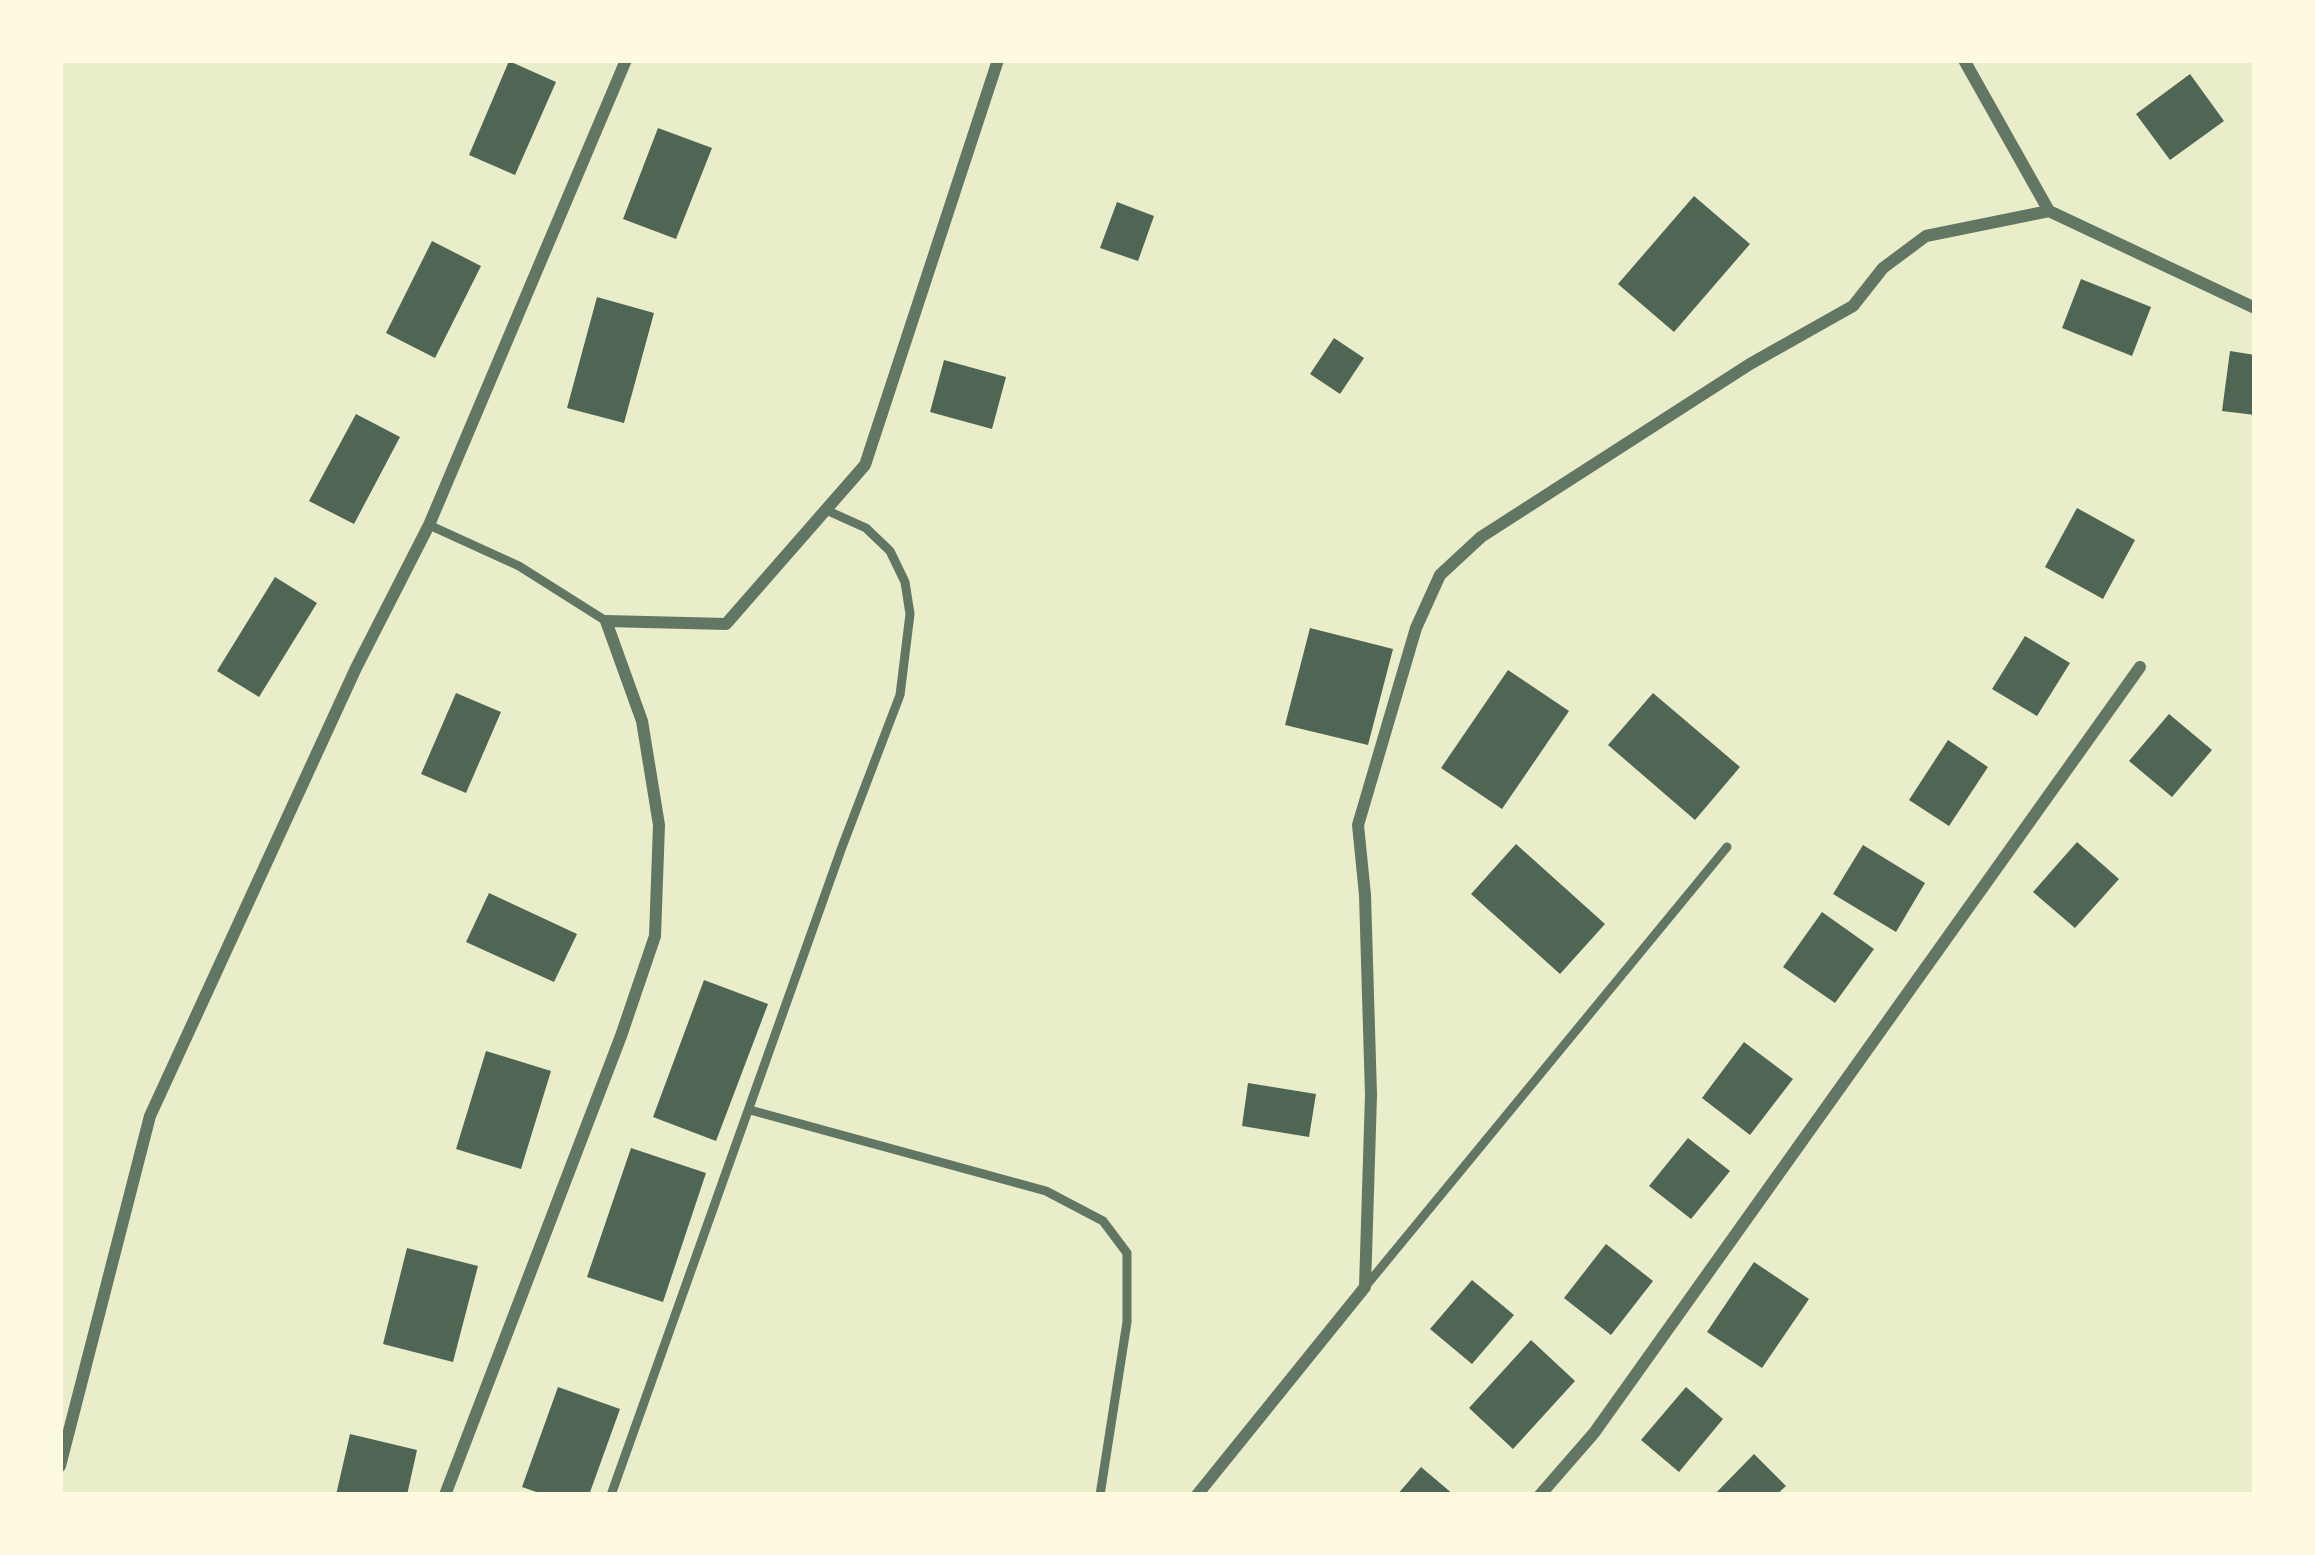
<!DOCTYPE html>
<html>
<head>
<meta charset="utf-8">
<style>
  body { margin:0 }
  #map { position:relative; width:2315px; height:1555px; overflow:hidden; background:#e9edc9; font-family:Roboto,sans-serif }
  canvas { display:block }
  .frame { position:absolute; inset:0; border:63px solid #fefae0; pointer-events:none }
</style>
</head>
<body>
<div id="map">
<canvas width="2315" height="1555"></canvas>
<div class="frame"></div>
</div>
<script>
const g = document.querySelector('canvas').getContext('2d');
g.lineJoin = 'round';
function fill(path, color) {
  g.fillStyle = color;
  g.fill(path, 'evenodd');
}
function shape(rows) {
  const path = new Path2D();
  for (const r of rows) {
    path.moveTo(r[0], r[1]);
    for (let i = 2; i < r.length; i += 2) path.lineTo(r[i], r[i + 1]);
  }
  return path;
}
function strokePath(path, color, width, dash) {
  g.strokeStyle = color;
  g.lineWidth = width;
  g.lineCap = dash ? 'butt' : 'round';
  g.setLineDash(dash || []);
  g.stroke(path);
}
const building = shape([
  [509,61,556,82,515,175,469,155],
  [2190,74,2224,121,2170,160,2136,114],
  [658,128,712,148,676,239,623,219],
  [1694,196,1750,244,1674,332,1618,284],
  [1117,202,1154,216,1138,261,1100,248],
  [432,241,481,266,435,358,386,333],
  [2081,279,2151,307,2132,356,2062,328],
  [597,297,654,313,624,423,567,408],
  [1334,338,1364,358,1340,394,1310,374],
  [2230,351,2255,355,2255,415,2222,411],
  [944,360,1006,377,992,429,930,412],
  [356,414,400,437,354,524,309,501],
  [2077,508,2135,540,2103,599,2045,567],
  [275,577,317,603,259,697,217,671],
  [1310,628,1393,649,1368,745,1285,725],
  [2025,636,2070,663,2037,716,1992,689],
  [1508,670,1569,711,1502,809,1441,768],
  [456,693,501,712,466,793,421,774],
  [1653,693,1740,767,1695,820,1608,745],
  [2169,714,2212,750,2172,797,2129,761],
  [1948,740,1988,767,1949,826,1909,800],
  [2077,842,2119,879,2075,928,2033,892],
  [1516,844,1605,924,1560,974,1471,894],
  [1863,845,1925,883,1896,932,1833,894],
  [489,893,577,934,554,982,466,942],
  [1822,912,1874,949,1835,1003,1783,967],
  [704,980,768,1004,716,1141,653,1117],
  [1744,1042,1793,1079,1750,1135,1702,1098],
  [486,1051,551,1071,521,1169,456,1149],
  [1248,1083,1316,1094,1309,1137,1242,1126],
  [1688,1138,1730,1171,1691,1219,1649,1186],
  [631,1148,706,1173,663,1302,587,1277],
  [1606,1244,1653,1281,1611,1335,1564,1298],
  [407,1248,478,1266,453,1362,383,1344],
  [1754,1262,1809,1299,1762,1368,1707,1332],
  [1472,1280,1514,1315,1472,1364,1430,1329],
  [1531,1340,1575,1381,1513,1449,1469,1408],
  [558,1387,620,1409,589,1495,545,1495,522,1487],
  [1686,1387,1723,1419,1679,1472,1641,1440],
  [350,1434,417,1450,407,1495,336,1495],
  [1754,1454,1786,1486,1776,1495,1714,1495],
  [1421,1467,1454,1495,1397,1495]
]);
const service = shape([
  [429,525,519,566,606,621],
  [750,1110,1046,1191,1103,1221,1127,1253,1127,1322,1100,1495],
  [1365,1287,1727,847],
  [611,1495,842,847,900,695,910,614,905,582,890,551,866,528,826,510]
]);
const minor = shape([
  [1964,60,2049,211,2255,308],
  [60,1466,150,1116,356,668,429,525,626,60],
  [445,1495,621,1036,655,936,659,825,642,721,606,621,726,624,865,465,998,60],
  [1197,1495,1365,1287,1371,1095,1365,895,1358,825,1416,628,1440,575,1481,537,1750,364,1853,306,1883,268,1926,236,2049,211],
  [1540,1495,1594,1433,2140,667]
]);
fill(building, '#4f6655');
strokePath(service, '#617663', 9);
strokePath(minor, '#617663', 12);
</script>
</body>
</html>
